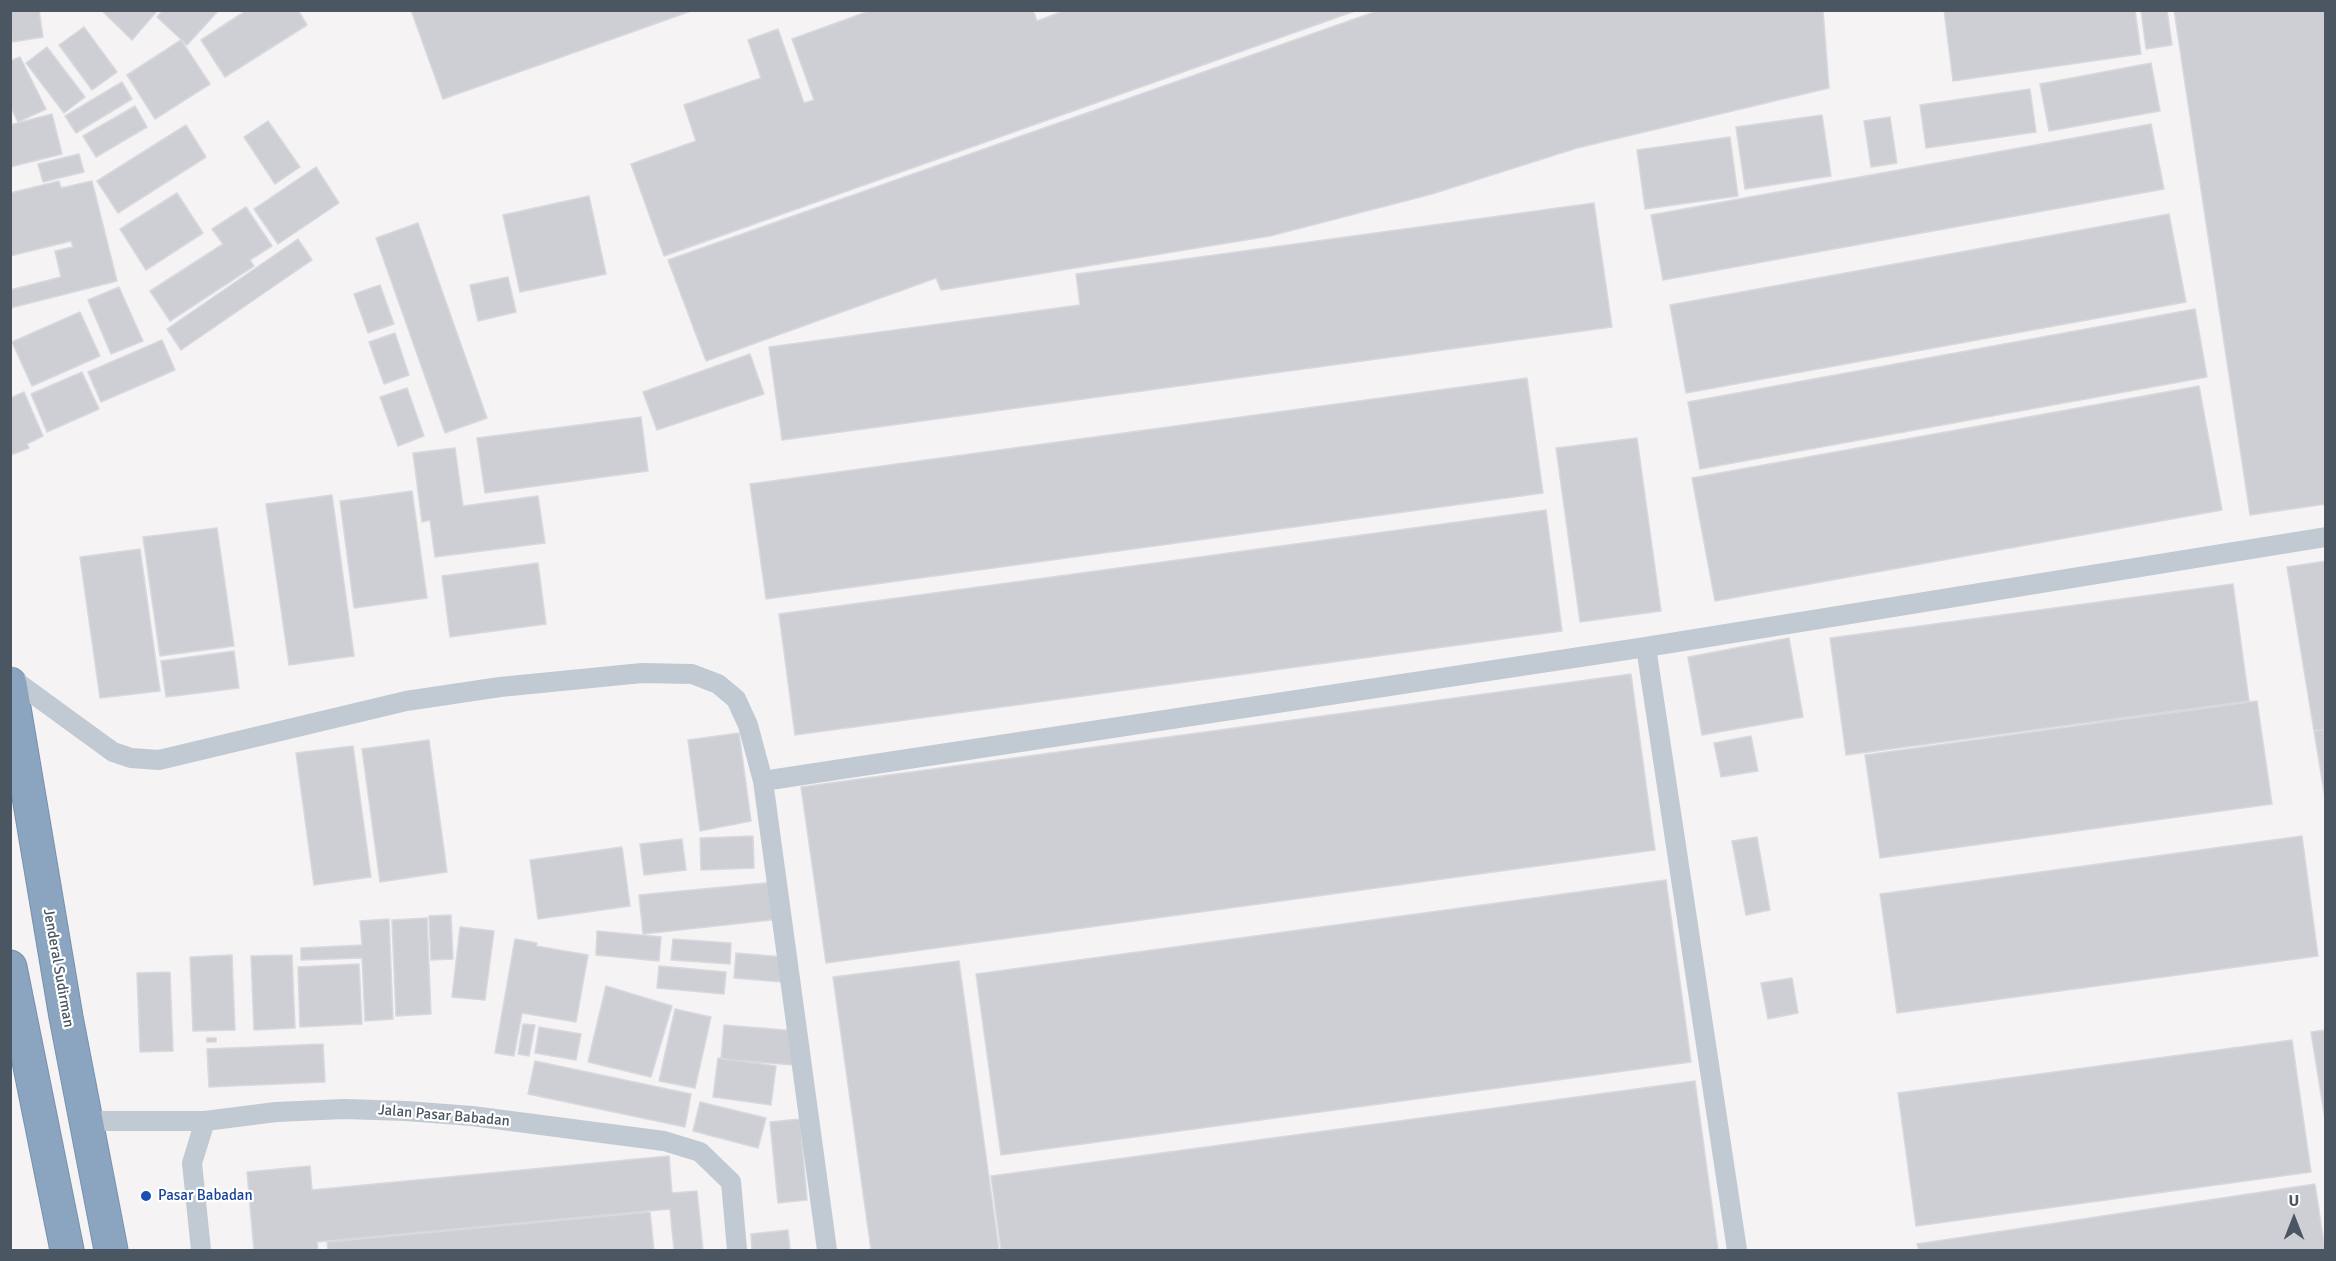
<!DOCTYPE html>
<html>
<head>
<meta charset="utf-8">
<style>
  body { margin:0 }
  #map { position:relative; width:2336px; height:1261px; overflow:hidden; background:#f5f3f3; font-family:Signika,sans-serif }
  canvas { display:block }
  .frame { position:absolute; inset:0; border:12px solid #4a5661; pointer-events:none }
  .north { position:absolute; left:2264px; top:1189px; width:60px; height:60px; -webkit-text-stroke:4px #fff; paint-order:stroke; rotate:0deg; font-size:16px; font-weight:700; line-height:24px; text-align:center; color:#4a5661 }
  .north::after { content:''; display:block; margin:auto; width:21px; height:27px; background:#4a5661; clip-path:polygon(50% 0,100% 100%,50% 72%,0 100%) }
</style>
</head>
<body>
<div id="map">
<canvas width="2336" height="1261"></canvas>
<div class="frame"></div>
<div class="north">U</div>
</div>
<script>
const g = document.querySelector('canvas').getContext('2d');
g.lineJoin = 'round';
function fill(path, color) {
  g.fillStyle = color;
  g.fill(path, 'evenodd');
}
function shape(rows) {
  const path = new Path2D();
  for (const r of rows) {
    path.moveTo(r[0], r[1]);
    for (let i = 2; i < r.length; i += 2) path.lineTo(r[i], r[i + 1]);
  }
  return path;
}
function strokePath(path, color, width, dash) {
  g.strokeStyle = color;
  g.lineWidth = width;
  g.lineCap = dash ? 'butt' : 'round';
  g.setLineDash(dash || []);
  g.stroke(path);
}
function label(font, color, halo, rows, align = 'center') {
  g.font = font + ' Signika,sans-serif';
  g.lineWidth = 4.5;
  g.setLineDash([]);
  g.textBaseline = 'middle';
  g.strokeStyle = halo;
  g.fillStyle = color;
  for (const [text, x, y, turn = 0] of rows) {
    g.save();
    g.translate(x, y);
    g.rotate((+turn || 0) * Math.PI / 180);
    g.textAlign = isNaN(turn) ? turn : align;
    if (halo) g.strokeText(text, 0, 0);
    g.fillText(text, 0, 0);
    g.restore();
  }
}
const building = shape([
  [10,10,39,10,43,37,12,42,10,10],
  [101,10,158,10,132,40,101,10],
  [163,10,219,10,187,45,157,17,163,10],
  [247,10,298,10,307,25,225,77,201,40,247,10],
  [411,10,694,10,443,99,411,10],
  [872,10,1033,10,1037,21,1066,10,1358,10,664,256,631,164,696,141,684,105,761,78,748,40,778,29,804,103,814,100,792,39,872,10],
  [1380,10,1823,10,1829,88,1577,148,1432,194,1270,236,941,290,936,278,706,361,668,260,1380,10],
  [1944,10,2135,10,2141,54,1953,81,1944,10],
  [2141,10,2167,10,2172,45,2146,49,2141,10],
  [2174,10,2326,10,2326,504,2250,515,2174,10],
  [84,27,117,72,92,90,59,45,84,27],
  [181,40,210,84,155,119,127,75,181,40],
  [47,47,85,97,64,113,26,63,47,47],
  [20,57,46,109,18,122,10,106,10,61,20,57],
  [2151,63,2160,111,2049,131,2040,84,2151,63],
  [122,82,132,99,76,133,65,116,122,82],
  [2030,89,2036,132,1926,148,1920,105,2030,89],
  [135,106,147,127,96,157,83,136,135,106],
  [52,114,62,154,10,167,10,125,52,114],
  [1822,115,1831,176,1745,189,1736,127,1822,115],
  [1890,117,1897,163,1871,167,1864,121,1890,117],
  [268,121,300,167,275,184,244,137,268,121],
  [2151,124,2164,189,1663,280,1651,215,2151,124],
  [186,125,206,157,118,213,97,181,186,125],
  [1730,137,1738,196,1645,209,1637,150,1730,137],
  [79,154,84,172,43,182,38,164,79,154],
  [316,167,339,203,278,244,254,209,316,167],
  [59,181,61,188,92,181,117,281,10,308,10,290,61,277,55,251,73,247,71,241,10,256,10,193,59,181],
  [177,193,203,233,146,270,120,229,177,193],
  [589,196,606,274,520,292,503,215,589,196],
  [1594,203,1612,327,782,440,769,347,1080,305,1076,274,1594,203],
  [246,207,272,246,250,260,254,266,170,321,150,291,223,244,212,229,246,207],
  [2169,214,2186,302,1686,393,1670,305,2169,214],
  [418,223,487,418,445,433,376,238,418,223],
  [298,239,312,260,181,350,167,329,298,239],
  [508,277,516,312,478,321,470,285,508,277],
  [380,285,394,324,368,333,354,294,380,285],
  [119,287,143,341,111,354,88,300,119,287],
  [2195,309,2207,377,1700,469,1688,402,2195,309],
  [80,312,100,356,32,386,12,342,80,312],
  [395,333,409,375,384,384,369,342,395,333],
  [162,340,175,370,101,402,88,372,162,340],
  [750,354,764,394,657,430,643,392,750,354],
  [82,372,99,409,47,432,31,394,82,372],
  [1527,378,1543,493,766,599,750,484,1527,378],
  [2199,386,2222,510,1715,601,1692,478,2199,386],
  [407,388,424,436,398,446,380,397,407,388],
  [24,392,43,436,27,444,29,448,11,455,10,398,24,392],
  [641,417,648,471,485,493,477,438,641,417],
  [1637,438,1661,611,1580,622,1556,448,1637,438],
  [455,448,463,506,538,496,545,543,435,557,430,520,422,522,413,453,455,448],
  [412,491,427,598,354,608,340,501,412,491],
  [332,495,354,656,289,665,266,504,332,495],
  [1546,510,1562,631,795,735,779,614,1546,510],
  [217,528,234,646,160,656,143,537,217,528],
  [140,549,160,691,100,698,80,557,140,549],
  [2326,561,2326,729,2314,731,2287,567,2326,561],
  [538,563,546,624,450,637,442,576,538,563],
  [2233,584,2249,701,1846,755,1830,638,2233,584],
  [1789,638,1803,717,1702,735,1688,657,1789,638],
  [234,651,239,688,166,697,161,661,234,651],
  [1631,674,1655,850,826,963,801,787,1631,674],
  [2257,701,2272,804,1880,858,1865,755,2257,701],
  [2326,729,2326,804,2314,731,2326,729],
  [739,733,751,821,700,831,688,740,739,733],
  [1751,736,1758,771,1721,777,1714,743,1751,736],
  [429,740,447,872,380,882,362,749,429,740],
  [353,746,371,877,314,885,296,753,353,746],
  [753,836,754,868,701,870,700,838,753,836],
  [2302,836,2318,956,1897,1013,1880,894,2302,836],
  [1757,837,1770,910,1746,915,1732,841,1757,837],
  [682,839,686,870,644,875,640,844,682,839],
  [622,847,630,906,538,919,530,860,622,847],
  [1666,880,1691,1062,1001,1155,976,974,1666,880],
  [776,882,780,919,643,934,639,895,776,882],
  [451,915,453,959,431,960,429,916,451,915],
  [427,918,431,1014,396,1016,392,920,427,918],
  [389,919,393,1019,365,1021,362,958,301,960,301,948,362,945,360,921,389,919],
  [460,927,494,931,485,1000,452,997,460,927],
  [597,931,661,937,659,961,596,955,597,931],
  [515,939,537,943,536,946,588,955,576,1022,522,1013,514,1056,495,1053,515,939],
  [673,939,731,943,730,964,671,960,673,939],
  [736,953,783,957,782,982,734,978,736,953],
  [232,955,235,1030,193,1031,190,957,232,955],
  [292,955,295,1028,254,1030,251,956,292,955],
  [959,961,999,1250,871,1250,833,977,959,961],
  [359,964,362,1024,300,1027,298,967,359,964],
  [659,966,726,972,724,994,657,988,659,966],
  [170,972,173,1051,140,1052,137,973,170,972],
  [1792,978,1798,1013,1768,1019,1761,983,1792,978],
  [606,986,672,1006,651,1077,588,1062,606,986],
  [675,1009,711,1017,695,1088,659,1081,675,1009],
  [523,1024,535,1025,529,1056,518,1054,523,1024],
  [724,1025,797,1031,794,1065,721,1059,724,1025],
  [539,1027,581,1034,576,1060,535,1053,539,1027],
  [2326,1030,2326,1126,2311,1032,2326,1030],
  [207,1038,216,1038,216,1042,207,1042,207,1038],
  [2292,1040,2311,1172,1916,1226,1898,1093,2292,1040],
  [323,1044,325,1082,209,1087,207,1049,323,1044],
  [718,1058,776,1066,771,1105,713,1097,718,1058],
  [535,1061,691,1094,685,1127,528,1094,535,1061],
  [1695,1081,1718,1250,1001,1250,991,1176,1695,1081],
  [700,1102,766,1118,758,1148,693,1131,700,1102],
  [800,1119,807,1200,778,1203,770,1122,800,1119],
  [669,1156,672,1193,697,1191,703,1250,674,1250,670,1209,317,1242,318,1250,254,1250,247,1172,310,1166,312,1190,669,1156],
  [2315,1184,2325,1250,1919,1250,1917,1244,2315,1184],
  [650,1212,654,1250,328,1250,327,1242,650,1212],
  [788,1230,790,1250,752,1250,751,1234,788,1230]
]);
const lane = shape([
  [1646,647,1737,1250],
  [10,677,113,752,131,758,159,760,406,701,500,687,642,673,692,674,718,684,736,699,748,725,763,781,827,1250],
  [763,781,1646,647,2326,537],
  [86,1121,205,1121,276,1112,344,1109,406,1111,472,1116,664,1141,700,1152,731,1182,737,1250],
  [201,1250,192,1163,205,1121]
]);
const highway = shape([
  [10,684,66,1017,111,1250],
  [10,967,67,1250]
]);
const markers = [
  [146,1196,6,"#1a4fb4"]
];
const streetNames = [
  ["Jenderal Sudirman",58,968,80],
  ["Jalan Pasar Babadan",444,1116,5]
];
const transitNames = [
  ["Pasar Babadan",158,1196]
];
fill(building, '#cdcfd5');
strokePath(building, '#d7d9de', 1.5);
strokePath(highway, '#7690ad', 35);
strokePath(lane, '#c1cad2', 20);
strokePath(highway, '#8ba5c1', 33);
for (const [x, y, r, color] of markers) {
  const dot = new Path2D();
  dot.arc(x, y, r, 0, 2 * Math.PI);
  g.fillStyle = color;
  g.fill(dot);
  strokePath(dot, '#fff', 2);
}
label('15px', '#4a5661', '#fff', streetNames);
label('15px', '#164399', '#fff', transitNames, 'left');
</script>
</body>
</html>
